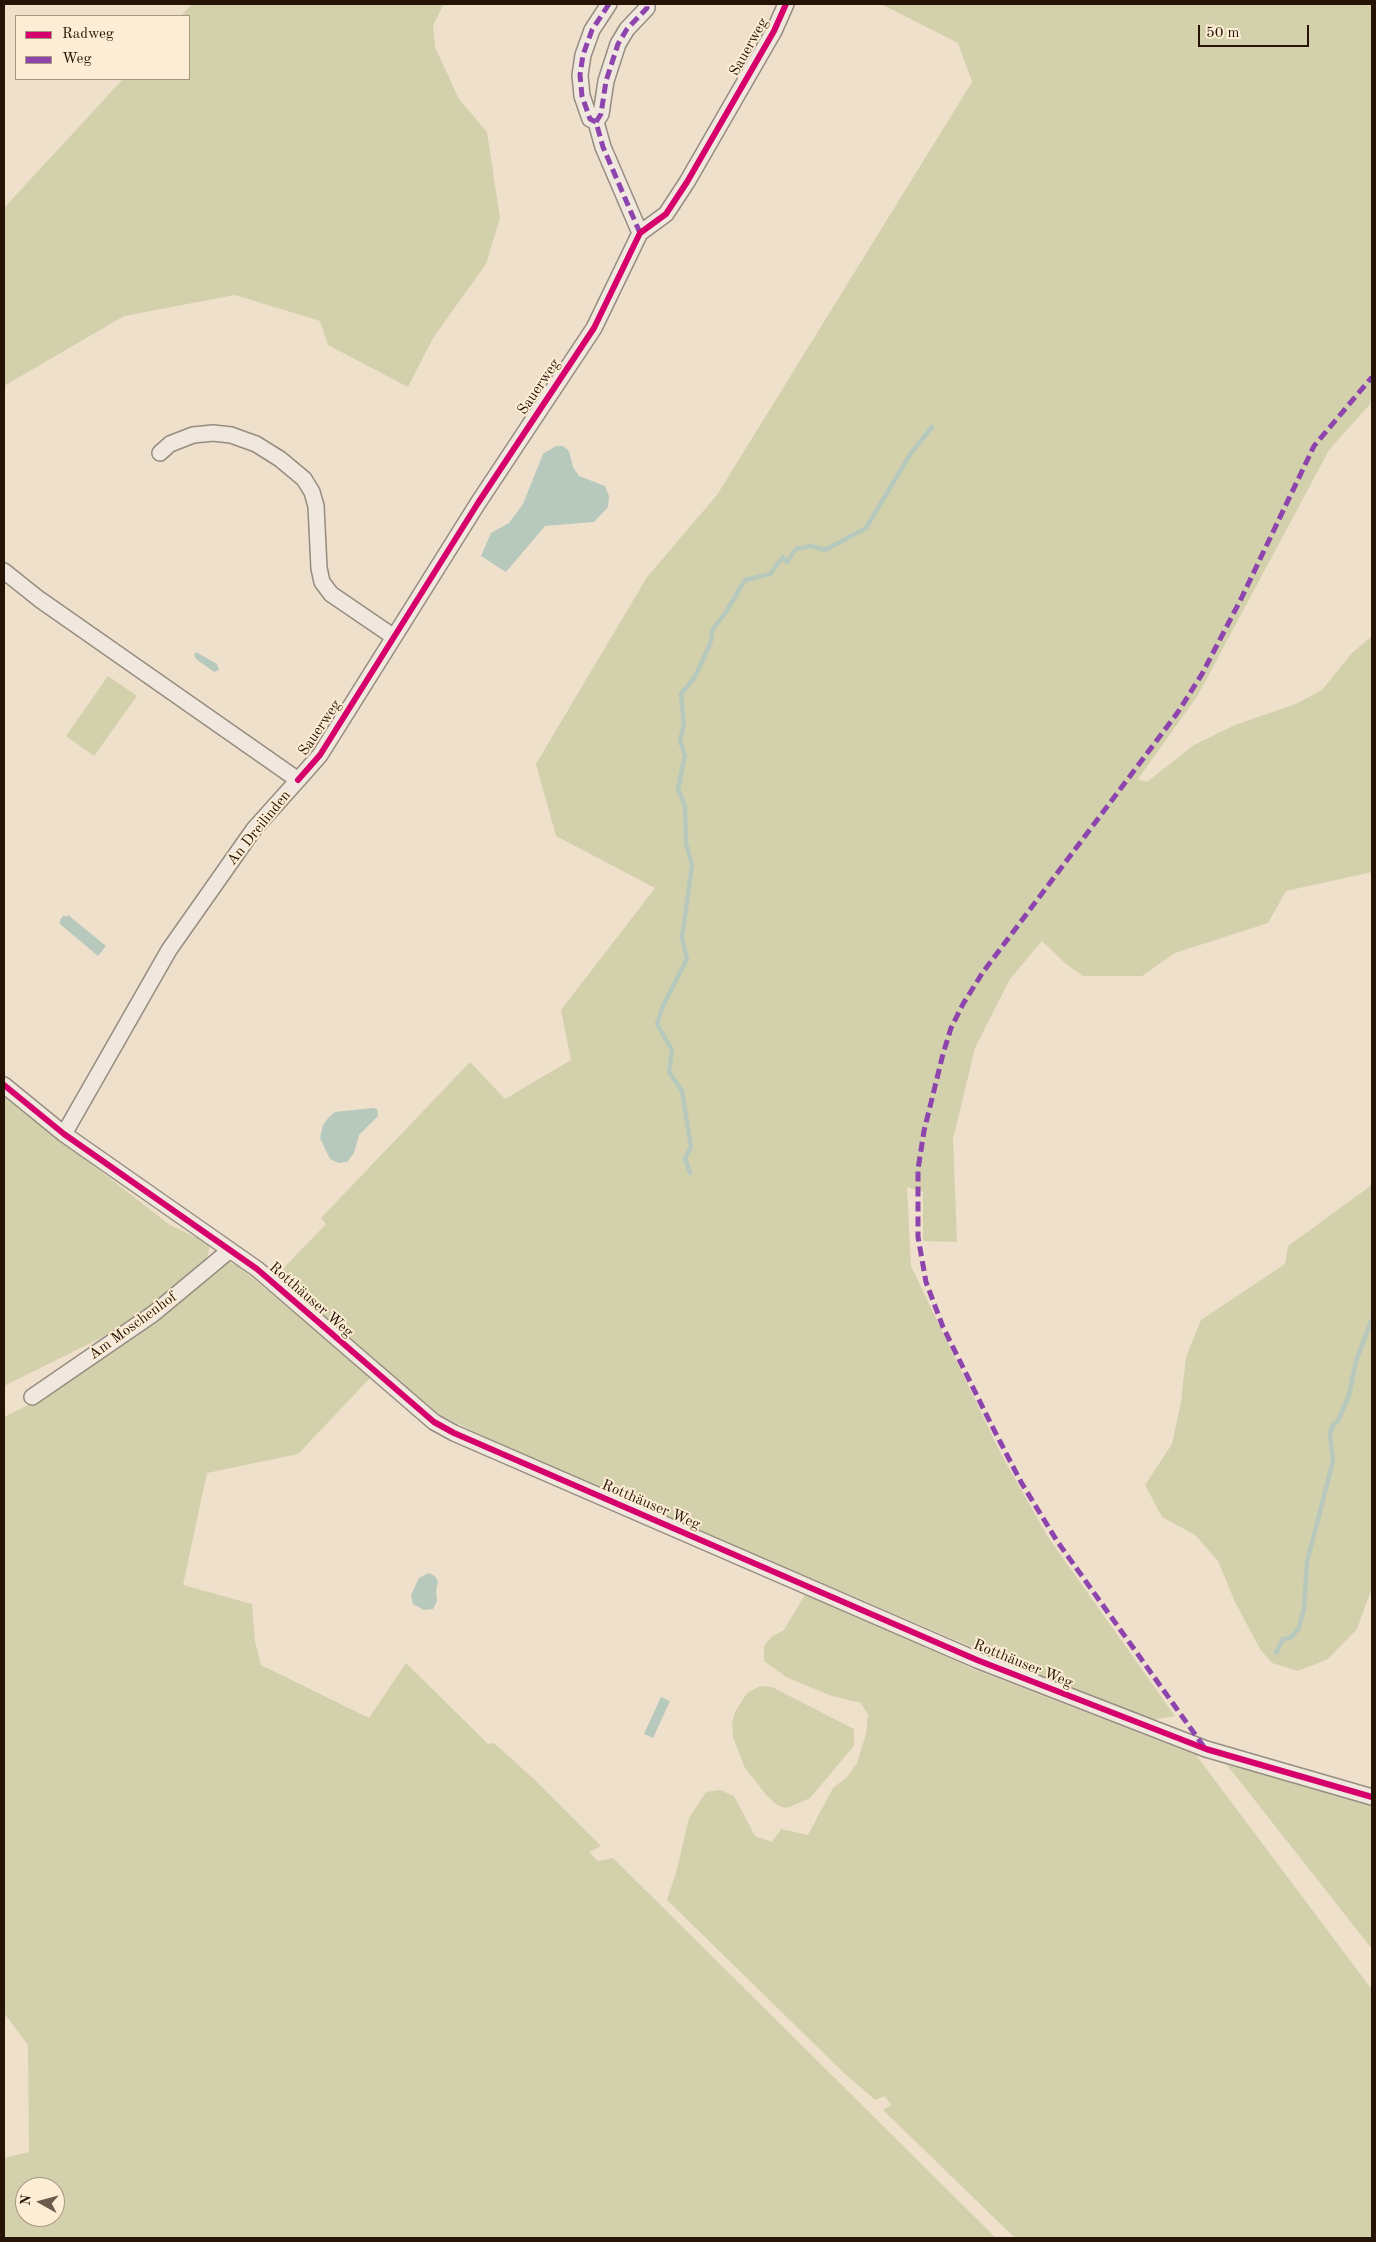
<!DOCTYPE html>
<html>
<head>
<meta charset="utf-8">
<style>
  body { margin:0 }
  #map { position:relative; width:1376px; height:2242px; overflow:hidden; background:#eee0cb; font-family:"Old Standard TT",serif }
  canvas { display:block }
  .frame { position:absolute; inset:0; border:5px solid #251306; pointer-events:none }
  .legend { position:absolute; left:15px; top:15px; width:175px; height:65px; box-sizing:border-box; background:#fdedd4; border:1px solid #a79682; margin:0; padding:6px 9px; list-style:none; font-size:15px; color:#251306 }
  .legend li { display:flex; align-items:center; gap:10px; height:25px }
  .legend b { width:25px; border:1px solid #a79682 }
  .north { position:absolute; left:15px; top:2177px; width:50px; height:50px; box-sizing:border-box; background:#fdedd4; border:1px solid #a79682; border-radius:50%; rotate:277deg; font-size:14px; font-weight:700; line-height:20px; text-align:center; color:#251306 }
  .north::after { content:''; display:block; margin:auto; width:18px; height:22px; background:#6b5b4b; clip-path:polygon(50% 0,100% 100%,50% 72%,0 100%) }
  .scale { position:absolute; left:1198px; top:25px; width:111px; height:22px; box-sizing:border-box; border:2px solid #251306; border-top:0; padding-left:6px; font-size:15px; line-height:18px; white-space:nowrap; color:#251306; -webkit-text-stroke:4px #fdedd4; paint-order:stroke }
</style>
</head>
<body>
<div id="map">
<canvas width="1376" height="2242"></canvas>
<div class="frame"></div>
<ul class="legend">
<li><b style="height:6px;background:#d6006c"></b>Radweg</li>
<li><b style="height:6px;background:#8e44ad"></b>Weg</li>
</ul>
<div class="north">N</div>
<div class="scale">50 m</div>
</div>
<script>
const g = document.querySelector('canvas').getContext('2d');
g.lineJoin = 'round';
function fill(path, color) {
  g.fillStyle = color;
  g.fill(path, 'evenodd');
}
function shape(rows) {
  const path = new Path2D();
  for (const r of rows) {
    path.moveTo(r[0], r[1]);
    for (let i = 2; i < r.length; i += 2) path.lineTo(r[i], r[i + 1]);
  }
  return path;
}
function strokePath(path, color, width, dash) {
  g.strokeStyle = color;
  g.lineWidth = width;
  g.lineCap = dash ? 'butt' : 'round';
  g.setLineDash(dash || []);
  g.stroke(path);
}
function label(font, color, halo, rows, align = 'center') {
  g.font = font + ' "Old Standard TT",serif';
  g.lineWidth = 4;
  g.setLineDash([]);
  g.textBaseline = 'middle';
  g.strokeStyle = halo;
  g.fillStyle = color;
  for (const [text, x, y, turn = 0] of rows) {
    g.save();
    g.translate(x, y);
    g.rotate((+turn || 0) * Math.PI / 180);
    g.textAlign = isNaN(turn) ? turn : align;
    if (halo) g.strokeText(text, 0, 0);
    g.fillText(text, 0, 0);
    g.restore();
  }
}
const green = shape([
  [192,4,444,4,433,25,435,47,459,99,487,132,500,218,486,264,433,338,408,387,328,345,320,321,235,295,124,316,4,386,4,208,123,79,189,79,189,16,181,16],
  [881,4,1372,4,1372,402,1329,450,1198,695,1138,779,1147,782,1194,745,1235,725,1296,704,1322,690,1351,654,1372,636,1372,872,1286,891,1268,923,1175,953,1142,976,1083,976,1066,964,1042,941,1010,979,975,1048,953,1139,957,1242,923,1241,923,1192,907,1187,911,1266,1001,1454,1048,1537,1175,1716,1146,1721,533,1460,438,1414,276,1276,326,1224,321,1218,470,1062,505,1099,571,1060,561,1010,655,888,556,836,536,764,647,577,717,495,972,82,958,43],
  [108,676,137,696,94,756,66,736],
  [4,1096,170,1225,210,1244,207,1258,139,1319,4,1386],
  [1372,1182,1372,1588,1357,1629,1328,1659,1298,1671,1272,1663,1260,1649,1235,1602,1218,1561,1195,1535,1162,1517,1145,1485,1172,1444,1181,1402,1186,1357,1201,1320,1285,1264,1288,1246,1369,1187],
  [226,1261,238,1266,371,1377,298,1454,207,1473,183,1585,252,1604,255,1641,261,1665,369,1718,406,1663,488,1744,494,1743,535,1780,601,1846,589,1852,598,1861,613,1858,996,2238,4,2238,4,2158,29,2152,28,2045,4,2013,4,1417,28,1405,142,1327],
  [25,2187,55,2187,55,2217,25,2217],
  [806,1593,973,1669,1196,1755,1370,1987,1372,1985,1372,2238,1015,2238,883,2110,891,2105,885,2096,875,2100,844,2073,667,1900,676,1873,689,1818,706,1792,720,1790,734,1796,755,1836,772,1842,781,1829,808,1835,833,1788,847,1777,857,1763,866,1734,868,1715,861,1703,832,1696,786,1677,764,1661,764,1646,771,1637,784,1630],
  [760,1686,772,1687,854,1729,854,1746,810,1798,792,1806,785,1808,777,1805,767,1796,745,1768,733,1737,732,1724,735,1712,747,1693],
  [1227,1765,1372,1802,1372,1949]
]);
const water = shape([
  [556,446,563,446,569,451,573,467,579,476,605,486,609,496,608,507,594,522,545,526,506,572,481,556,491,533,509,523,523,504,543,454],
  [196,652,217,664,219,670,214,672,196,659,194,655],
  [64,915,66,917,68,915,106,946,98,956,60,924,60,920],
  [373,1108,377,1109,378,1116,359,1135,354,1153,347,1162,339,1163,330,1159,320,1138,323,1125,329,1117,335,1112],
  [429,1573,435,1576,438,1582,436,1590,437,1601,433,1609,424,1610,413,1604,411,1595,419,1578],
  [661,1697,670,1701,653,1738,644,1734]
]);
const stream = shape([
  [690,1173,685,1158,691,1147,682,1091,669,1072,672,1050,657,1024,663,1006,687,959,682,938,692,865,686,843,685,806,678,789,685,755,680,741,684,724,681,694,695,677,710,644,713,629,726,612,745,580,770,574,783,557,787,562,796,549,811,546,825,550,866,528,911,453,932,427],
  [1276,1653,1283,1639,1290,1638,1299,1628,1304,1608,1307,1562,1333,1461,1330,1435,1332,1426,1338,1421,1349,1395,1356,1361,1372,1319]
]);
const minor = shape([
  [609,4,592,30,583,55,580,75,582,96,590,119,596,122,603,147,640,233],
  [596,122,601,114,606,81,618,44,627,29,647,8,647,4],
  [160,453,170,444,193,435,213,433,231,435,256,444,280,459,304,479,312,492,316,506,319,568,322,582,331,594,394,637],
  [4,571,39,599,298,780,254,829,169,950,64,1134],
  [298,780,320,755,478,503,594,328,640,233,666,214,687,182,774,31,786,4],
  [4,1085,64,1134,257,1269,434,1422,454,1433,977,1660,1206,1749,1372,1797],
  [32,1397,153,1314,230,1250]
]);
const quiet = shape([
  [609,4,592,30,583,55,580,75,582,96,590,119,596,122,603,147,640,233],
  [596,122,601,114,606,81,618,44,627,29,647,8,647,4],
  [1204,1747,1057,1541,1021,1482,992,1426,943,1327,926,1282,918,1237,918,1169,924,1131,943,1054,951,1028,963,1004,983,972,1178,712,1202,674,1241,599,1314,446,1372,377]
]);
const cycleway = shape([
  [298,780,320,755,478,503,594,328,640,233,666,214,687,182,774,31,786,4],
  [4,1085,64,1134,257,1269,434,1422,454,1433,977,1660,1206,1749,1372,1797]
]);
const streetNames = [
  ["Sauerweg",749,47,-61],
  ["Sauerweg",539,387,-56],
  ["Sauerweg",320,728,-56],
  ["An Dreilinden",259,828,-51],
  ["Rotthäuser Weg",311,1300,41],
  ["Am Moschenhof",133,1326,-36],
  ["Rotthäuser Weg",651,1505,23],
  ["Rotthäuser Weg",1023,1664,22]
];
fill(green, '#d3d1ac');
fill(water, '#b7c8bd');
strokePath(stream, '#b7c8bd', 4.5);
strokePath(minor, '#968c7f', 18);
strokePath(minor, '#f0e8de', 15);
strokePath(quiet, '#8e44ad', 5, [10, 5]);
strokePath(cycleway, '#d6006c', 6);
label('15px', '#251306', '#fdedd4', streetNames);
</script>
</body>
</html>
